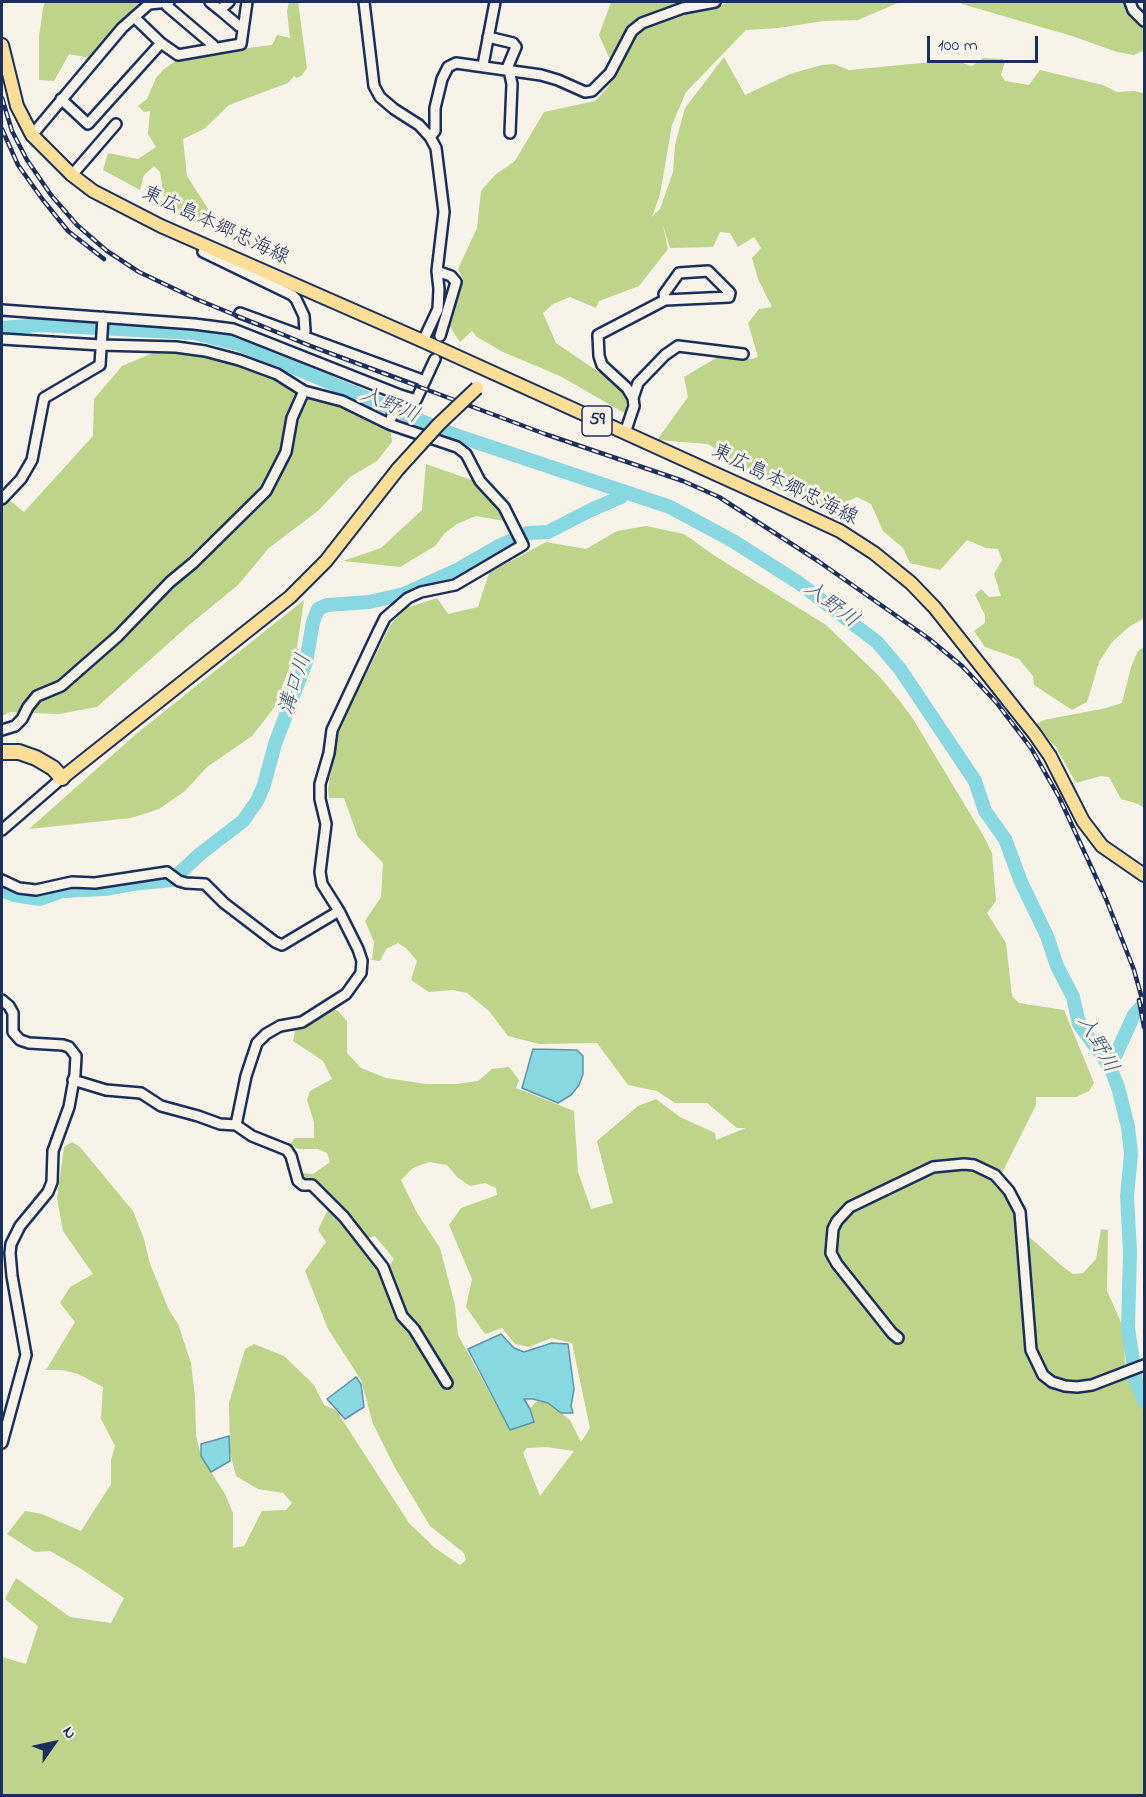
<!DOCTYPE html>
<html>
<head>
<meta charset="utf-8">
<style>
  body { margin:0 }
  #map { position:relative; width:1146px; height:1797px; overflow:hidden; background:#f7f3e8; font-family:"Indie Flower",sans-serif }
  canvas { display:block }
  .frame { position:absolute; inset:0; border:3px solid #1b2f5e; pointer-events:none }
  .north { position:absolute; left:24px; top:1713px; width:60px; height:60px; -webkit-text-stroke:4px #f7f3e8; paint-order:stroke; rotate:56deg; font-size:16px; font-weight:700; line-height:24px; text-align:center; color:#1b2f5e }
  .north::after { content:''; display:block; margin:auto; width:21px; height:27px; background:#1b2f5e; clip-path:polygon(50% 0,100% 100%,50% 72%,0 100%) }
  .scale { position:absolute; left:927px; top:36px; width:111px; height:27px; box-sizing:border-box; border:3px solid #1b2f5e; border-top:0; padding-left:8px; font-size:18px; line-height:21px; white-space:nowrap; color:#1b2f5e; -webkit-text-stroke:4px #f7f3e8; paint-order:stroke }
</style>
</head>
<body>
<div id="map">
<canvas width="1146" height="1797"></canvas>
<div class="frame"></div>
<div class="north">N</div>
<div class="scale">100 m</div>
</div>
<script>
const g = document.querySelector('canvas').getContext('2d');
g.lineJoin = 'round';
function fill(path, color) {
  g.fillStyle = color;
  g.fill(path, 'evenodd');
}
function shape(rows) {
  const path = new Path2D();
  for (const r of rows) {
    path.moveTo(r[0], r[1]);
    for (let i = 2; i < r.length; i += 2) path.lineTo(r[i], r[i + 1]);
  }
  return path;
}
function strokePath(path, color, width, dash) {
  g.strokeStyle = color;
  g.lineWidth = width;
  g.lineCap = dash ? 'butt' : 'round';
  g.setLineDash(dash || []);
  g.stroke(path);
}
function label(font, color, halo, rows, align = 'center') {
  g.font = font + ' "Indie Flower","Klee One",sans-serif';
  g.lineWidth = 6;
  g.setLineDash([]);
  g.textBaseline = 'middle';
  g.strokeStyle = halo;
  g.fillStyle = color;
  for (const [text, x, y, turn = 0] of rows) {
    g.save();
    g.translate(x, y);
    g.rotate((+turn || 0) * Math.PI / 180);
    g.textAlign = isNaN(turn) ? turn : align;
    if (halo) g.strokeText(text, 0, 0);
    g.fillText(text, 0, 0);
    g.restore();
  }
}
const green = shape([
  [45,2,142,2,138,3,90,58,69,54,54,81,39,80,39,37,43,8],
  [289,2,298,2,307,68,302,75,297,78,294,76,288,83,229,105,204,129,183,139,187,176,212,215,204,225,165,204,160,172,154,166,144,175,140,190,103,170,108,153,138,159,156,147,148,134,150,111,144,112,138,106,147,99,156,78,164,69,177,60,199,54,272,45,277,35,290,38,287,11],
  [611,2,704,2,693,4,682,3,669,10,641,20,612,64,599,35],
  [729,2,900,2,858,20,824,21,778,28,746,30,686,92,672,125,660,194,652,217,660,209,673,172,675,145,685,108,724,57,745,95,790,74,822,65,834,64,849,70,953,60,972,66,983,58,1003,59,1005,62,1001,75,1005,81,1029,85,1040,70,1103,85,1117,92,1134,91,1144,93,1144,618,1129,627,1112,642,1099,662,1087,702,1072,710,1034,685,1033,676,1019,659,985,647,974,631,985,623,985,615,975,595,981,589,989,597,1001,596,994,574,1002,560,998,549,986,548,967,540,940,570,910,563,903,548,883,531,871,504,857,497,834,508,782,491,708,444,657,440,688,397,684,377,716,358,752,359,758,357,748,323,759,309,772,307,758,279,752,258,761,248,754,237,738,247,730,233,720,232,713,247,670,248,663,225,668,249,639,286,599,301,596,308,570,297,553,304,543,313,556,343,609,379,626,396,626,414,560,376,503,352,477,337,472,331,460,342,449,325,463,279,458,269,477,228,481,191,495,175,515,161,544,112,595,101,608,87,622,64,635,32,643,24,684,11,720,6],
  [961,2,1126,2,1144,22,1144,52,1142,51,1134,55,1117,52,1072,36,962,4],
  [174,344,240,364,390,427,392,442,377,461,350,477,319,510,269,548,238,585,189,625,97,707,59,714,10,712,2,716,2,494,24,512,93,436,94,399,122,366],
  [426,464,477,482,501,508,504,521,476,516,457,524,445,533,435,546,400,567,343,561,381,548,422,510],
  [646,526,684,534,715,556,826,625,879,676,899,700,913,719,983,835,992,853,996,901,987,913,1006,943,1012,996,1019,1003,1064,1010,1094,1083,1089,1091,1076,1097,1036,1097,1036,1105,1001,1175,1012,1185,1022,1203,1027,1235,1062,1266,1073,1274,1083,1273,1096,1259,1101,1229,1108,1230,1107,1291,1124,1329,1125,1366,1083,1383,1071,1384,1076,1393,1131,1375,1144,1412,1144,1795,2,1795,2,1657,26,1664,38,1626,5,1599,16,1578,70,1617,111,1623,124,1598,83,1570,50,1551,35,1552,7,1534,25,1511,42,1514,81,1531,111,1484,111,1460,115,1446,101,1419,103,1387,78,1374,62,1370,46,1370,75,1322,60,1303,70,1287,93,1274,63,1231,57,1198,64,1147,72,1142,80,1147,133,1211,144,1239,150,1264,169,1310,178,1324,191,1363,195,1397,196,1435,201,1456,225,1494,233,1513,233,1548,244,1546,262,1511,286,1510,292,1503,283,1493,258,1489,236,1476,230,1452,229,1403,245,1349,254,1344,284,1356,314,1385,324,1405,336,1410,409,1523,435,1548,460,1565,466,1560,464,1553,430,1526,394,1466,373,1424,361,1380,328,1329,305,1271,326,1242,318,1230,328,1209,334,1210,380,1268,388,1268,394,1259,375,1236,364,1239,314,1184,301,1178,301,1173,313,1174,330,1162,327,1153,318,1149,298,1149,290,1144,295,1138,314,1138,314,1122,307,1100,310,1091,332,1079,323,1061,293,1041,295,1031,291,1023,323,1007,338,1011,347,1021,347,1053,361,1068,386,1078,426,1084,456,1084,478,1081,492,1069,509,1067,519,1080,516,1088,574,1111,578,1172,591,1209,613,1203,597,1141,638,1106,656,1099,680,1117,715,1133,716,1140,746,1128,737,1128,707,1103,675,1103,657,1091,628,1085,597,1043,539,1044,508,1036,489,1011,467,993,453,990,429,992,411,980,417,961,406,948,398,943,386,949,380,961,372,960,374,942,365,921,381,897,383,863,358,837,344,798,329,798,328,789,337,733,391,624,406,608,437,598,448,614,478,607,489,573,546,542,586,549,617,531],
  [429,1162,447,1165,457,1177,470,1186,485,1183,496,1188,497,1195,461,1208,449,1225,472,1279,466,1307,485,1334,502,1328,515,1344,529,1347,551,1338,572,1343,590,1428,581,1442,570,1420,548,1403,537,1401,530,1409,534,1422,510,1430,458,1335,455,1305,440,1248,417,1213,401,1180,413,1168],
  [546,1447,574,1451,540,1496,523,1453,527,1448],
  [304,600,297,647,274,708,252,736,207,767,185,791,159,809,131,818,29,829,136,734],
  [1144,647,1144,808,1138,804,1121,799,1109,777,1101,776,1076,783,1056,747,1034,725,1044,720,1106,708,1122,703,1131,667,1138,651]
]);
const water = shape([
  [533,1049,577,1050,583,1056,583,1074,579,1085,571,1095,558,1103,522,1088,533,1049],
  [501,1334,514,1348,524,1352,552,1343,568,1344,574,1389,571,1406,573,1413,561,1413,548,1403,533,1399,524,1399,530,1409,534,1422,510,1430,468,1349,501,1334],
  [356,1377,361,1384,364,1407,345,1419,327,1399,356,1377],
  [229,1436,230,1461,211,1472,201,1456,201,1444,229,1436]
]);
const river = shape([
  [2,328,41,325,194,333,238,344,452,434,670,507,733,541,799,583,877,642,900,669,975,781,985,811,1005,839,1021,882,1047,936,1057,966,1073,997,1079,1024,1110,1067,1118,1087,1128,1127,1131,1154,1127,1196,1130,1252,1128,1328,1136,1381,1144,1401],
  [2,890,14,895,40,899,63,891,105,889,132,884,172,880,200,854,243,821,257,801,264,785,275,744,306,662,313,622,318,609,327,605,369,602,404,594,455,571,497,547,528,533,548,532,593,509,621,497,623,491],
  [1110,1067,1134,1015,1144,1004]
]);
const minor = shape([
  [166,2,167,6,213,45,214,49],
  [210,2,220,10,229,2],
  [364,2,374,86,380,97,394,109,419,125,430,137,436,148,444,212,437,271,439,289,438,309,423,341],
  [1130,2,1133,10,1144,21],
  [220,10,239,26,243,27],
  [134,17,161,43],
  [488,37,513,43,516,47,508,66,512,84,510,133],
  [483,65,495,2],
  [61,99,88,124,161,43,178,55,241,44,247,2],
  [32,135,122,28,149,4,169,2],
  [430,137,435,131,435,108,442,79,448,67,456,63,541,75,558,80,585,92,592,91,610,73,632,31,642,23,683,8,715,2],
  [72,175,116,124],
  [205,245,203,252,292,295,296,299,304,316,305,331,303,337],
  [437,271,451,276,456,282,440,336],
  [2,310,194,324,233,329,400,395],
  [240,313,425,381],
  [2,339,101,345,176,347,205,351,239,360,277,374,304,391,342,401,389,424],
  [633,398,638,383,665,355,678,346,743,354],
  [625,433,634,406,633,398,627,388,602,365,599,356,598,335,665,300,729,297,730,293,708,271,679,273,664,294,665,300],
  [2,499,21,479,32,460,44,398,100,365,103,317],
  [2,730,15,726,22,719,28,707,37,696,61,686,118,636,170,582,193,563,266,491,286,452,292,418,304,391],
  [2,830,62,778],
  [2,880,19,888,36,890,72,882,95,883,167,872,179,881,186,883,205,884,224,903,275,942,282,945,339,911],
  [2,1000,9,1006,13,1013,13,1032,20,1040,29,1043,63,1045,69,1047,76,1056,75,1074,69,1107,53,1151,52,1182,48,1192,20,1226,11,1244,10,1253,12,1276,26,1355,2,1443],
  [73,1080,106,1090,141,1093,161,1106,198,1116,220,1124,236,1125,252,1136,287,1150,291,1156,298,1181,303,1185,312,1185,344,1217,383,1267,402,1316,414,1329,447,1383],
  [236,1125,246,1076,257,1043,266,1034,280,1026,302,1022,346,994,361,973,362,961,358,949,339,911,322,884,320,872,326,824,320,799,320,784,329,753,332,730,378,632,385,618,408,598,421,592,455,585,523,545,504,507,480,481,466,454,457,447,389,424,400,395,416,400,435,359],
  [898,1338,892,1333,837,1264,831,1253,833,1229,837,1221,850,1207,933,1167,964,1164,974,1165,995,1175,1009,1191,1020,1212,1031,1350,1043,1375,1052,1382,1065,1386,1077,1387,1092,1385,1144,1365]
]);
const major = shape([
  [2,45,17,106,32,135,72,175,93,191,161,226,423,341,771,499,840,531,874,553,911,583,935,608,1034,733,1050,756,1083,821,1102,846,1144,875],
  [62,778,290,597,326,561,398,469]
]);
const highway = shape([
  [2,752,19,752,36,758,53,768,62,778]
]);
const rail = shape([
  [2,98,12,131,27,160,51,195,77,225,107,251,139,272,196,299,313,347,545,434,683,481,719,497,818,561,928,638,962,666,996,702,1031,748,1059,797,1106,899,1134,970,1144,1006],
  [2,129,18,165,43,200,68,231,104,259],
  [1139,1000,1144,1027]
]);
const majorBridge = shape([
  [398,469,439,424,477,388]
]);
const shields = [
  [597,421,30]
];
const shieldNames = [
  ["59",597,421]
];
const streetNames = [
  ["東広島本郷忠海線",215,227,25],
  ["東広島本郷忠海線",784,486,26]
];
const waterNames = [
  ["入野川",389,407,23],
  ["入野川",830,606,37],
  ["溝口川",297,685,-72],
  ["入野川",1096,1045,61]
];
fill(green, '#bdd48a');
fill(water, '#87d8e0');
strokePath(water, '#5c94ac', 1.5);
strokePath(river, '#87d8e0', 14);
strokePath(minor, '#1b2f5e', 14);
strokePath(major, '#1b2f5e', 16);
strokePath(highway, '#1b2f5e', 18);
strokePath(minor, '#f7f3e8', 9);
strokePath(major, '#fcde96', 12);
strokePath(highway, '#fcde96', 14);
strokePath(rail, '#1b2f5e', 4.5);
strokePath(rail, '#f7f3e8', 2, [7]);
strokePath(majorBridge, '#1b2f5e', 16, []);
strokePath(majorBridge, '#fcde96', 12);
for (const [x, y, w] of shields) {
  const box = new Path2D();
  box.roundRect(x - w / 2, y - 15, w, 30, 4.5);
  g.fillStyle = '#f7f3e8';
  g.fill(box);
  strokePath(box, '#1b2f5e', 1.5);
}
label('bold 18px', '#1b2f5e', null, shieldNames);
label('20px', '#1b2f5e', '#f7f3e8', streetNames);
label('italic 21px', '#36597e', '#f7f3e8', waterNames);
</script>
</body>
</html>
